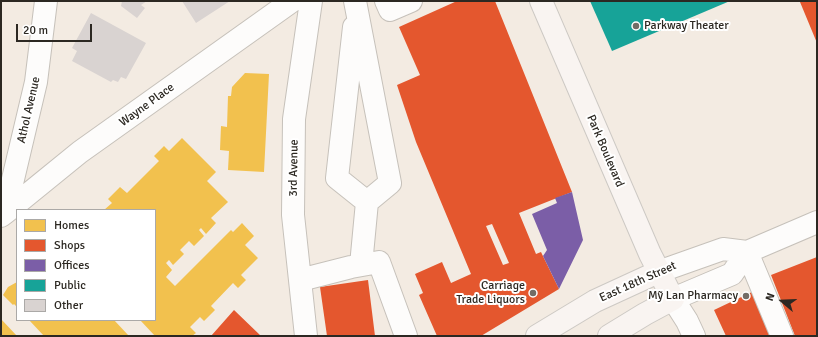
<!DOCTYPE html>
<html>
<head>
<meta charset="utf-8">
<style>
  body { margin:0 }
  #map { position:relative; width:818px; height:337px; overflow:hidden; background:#f3ebe2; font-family:Signika,sans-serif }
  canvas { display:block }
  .frame { position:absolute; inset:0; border:2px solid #2c2822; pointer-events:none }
  .legend { position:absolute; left:16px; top:209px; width:140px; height:112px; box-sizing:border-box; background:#fff; border:1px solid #aba9a7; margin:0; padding:5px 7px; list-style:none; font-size:12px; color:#2c2822 }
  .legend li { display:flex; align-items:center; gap:8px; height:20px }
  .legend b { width:20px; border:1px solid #aba9a7 }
  .north { position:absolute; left:762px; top:281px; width:40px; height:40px; -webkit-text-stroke:3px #fff; paint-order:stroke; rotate:289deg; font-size:11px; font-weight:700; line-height:16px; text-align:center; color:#2c2822 }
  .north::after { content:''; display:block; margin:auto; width:14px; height:18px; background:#2c2822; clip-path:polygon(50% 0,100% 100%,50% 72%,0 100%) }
  .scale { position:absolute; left:16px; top:24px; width:76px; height:18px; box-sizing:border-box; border:2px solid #2c2822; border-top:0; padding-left:5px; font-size:12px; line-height:14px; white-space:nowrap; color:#2c2822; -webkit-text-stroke:3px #fff; paint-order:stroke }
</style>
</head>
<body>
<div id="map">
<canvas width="818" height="337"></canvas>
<div class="frame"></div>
<ul class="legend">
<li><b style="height:11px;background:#f2c14e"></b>Homes</li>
<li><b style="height:11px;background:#e4572e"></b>Shops</li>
<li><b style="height:11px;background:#7b5ea7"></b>Offices</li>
<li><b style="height:11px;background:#17a398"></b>Public</li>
<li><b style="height:11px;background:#d9d3d1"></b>Other</li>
</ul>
<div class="north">N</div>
<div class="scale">20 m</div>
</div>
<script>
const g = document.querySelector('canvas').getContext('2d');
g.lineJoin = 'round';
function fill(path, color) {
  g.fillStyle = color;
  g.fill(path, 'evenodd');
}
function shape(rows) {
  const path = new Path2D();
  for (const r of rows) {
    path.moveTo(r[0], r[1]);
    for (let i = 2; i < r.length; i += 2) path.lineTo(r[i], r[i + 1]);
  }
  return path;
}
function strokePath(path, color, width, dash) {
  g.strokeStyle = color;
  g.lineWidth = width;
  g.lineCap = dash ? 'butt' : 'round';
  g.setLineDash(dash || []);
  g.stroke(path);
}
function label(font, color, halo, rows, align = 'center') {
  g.font = font + ' Signika,sans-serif';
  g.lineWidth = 4;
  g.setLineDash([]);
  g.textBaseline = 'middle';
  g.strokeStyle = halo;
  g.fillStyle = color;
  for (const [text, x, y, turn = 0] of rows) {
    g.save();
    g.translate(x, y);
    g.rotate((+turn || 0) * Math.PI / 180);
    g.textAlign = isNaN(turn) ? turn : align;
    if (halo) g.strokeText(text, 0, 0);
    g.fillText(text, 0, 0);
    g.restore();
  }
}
const homes = shape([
  [245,73,269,74,264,172,228,170,229,151,220,150,221,126,227,127,228,96,231,96,232,87],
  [182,138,216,172,207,181,228,202,211,218,216,223,206,234,201,228,199,230,204,236,194,246,189,241,180,250,184,254,173,265,169,260,166,263,172,270,166,277,175,286,231,230,233,232,242,223,254,236,245,245,258,258,241,275,246,280,238,288,233,283,211,306,215,310,204,321,200,317,190,327,196,333,192,336,155,336,140,320,155,320,155,210,104,210,112,203,108,199,120,187,127,193,159,161,154,156,164,146,169,151],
  [17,282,17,307,14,304,13,305,3,295,8,287],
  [1,319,17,336,1,336],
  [29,320,114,320,129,336,44,336]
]);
const shops = shape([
  [457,1,495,1,572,192,519,213,536,254,541,252,559,289,481,336,437,336,419,295,423,293,415,274,442,262,451,283,471,274,416,142,397,85,420,75,399,27],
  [492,224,509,263,503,265,486,226],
  [803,1,817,1,817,43,800,2],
  [817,257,817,336,795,336,771,275],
  [368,280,375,336,327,336,320,287],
  [754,291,774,336,726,336,714,310],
  [234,310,261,336,211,336]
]);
const offices = shape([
  [572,192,583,240,559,289,543,256,547,250,532,214,557,203,555,198]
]);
const public = shape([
  [590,1,730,1,612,51]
]);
const building = shape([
  [122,1,147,1,141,5,145,8,137,18,121,6],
  [182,1,230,1,196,23],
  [91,13,146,43,126,79,121,77,118,82,113,80,111,82,72,61,77,51,72,48]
]);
const minor = shape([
  [355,1,390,183,367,202,361,265],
  [386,1,390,10,411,1],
  [354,27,337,178,367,202],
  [5,213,80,152,292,1],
  [1,216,5,213,36,82,46,1],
  [747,252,782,336],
  [658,272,723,249,747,252,817,222],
  [300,280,351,267,379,262,406,336],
  [306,336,293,215,294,119,311,1],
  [694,336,687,321,673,299,732,274,747,252]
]);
const major = shape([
  [541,1,650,254,673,299,645,314,609,336],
  [537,336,595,301,658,272]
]);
const markers = [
  [636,26,4,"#726c65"],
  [533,293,4,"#726c65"],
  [746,296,4,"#726c65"]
];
const poiNames = [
  ["Parkway Theater",644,26,"left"],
  ["Carriage",525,286],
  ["Trade Liquors",525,300],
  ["Mỹ Lan Pharmacy",738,296]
];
const streetNames = [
  ["Wayne Place",147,105,-36],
  ["Athol Avenue",29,110,-77],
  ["Park Boulevard",605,151,67],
  ["3rd Avenue",294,168,-89],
  ["East 18th Street",638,282,-24]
];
fill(homes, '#f2c14e');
fill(shops, '#e4572e');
fill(offices, '#7b5ea7');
fill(public, '#17a398');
fill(building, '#d9d3d1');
strokePath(minor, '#c6c1ba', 24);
strokePath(major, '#cdc9c4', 24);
strokePath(minor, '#fdfcfb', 22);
strokePath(major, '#f9f4f1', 22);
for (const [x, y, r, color] of markers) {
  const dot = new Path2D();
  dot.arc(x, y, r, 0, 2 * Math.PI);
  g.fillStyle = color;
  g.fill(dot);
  strokePath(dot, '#fff', 1.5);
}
label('12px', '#2c2822', '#fff', poiNames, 'right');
label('12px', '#2c2822', '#fff', streetNames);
</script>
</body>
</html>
